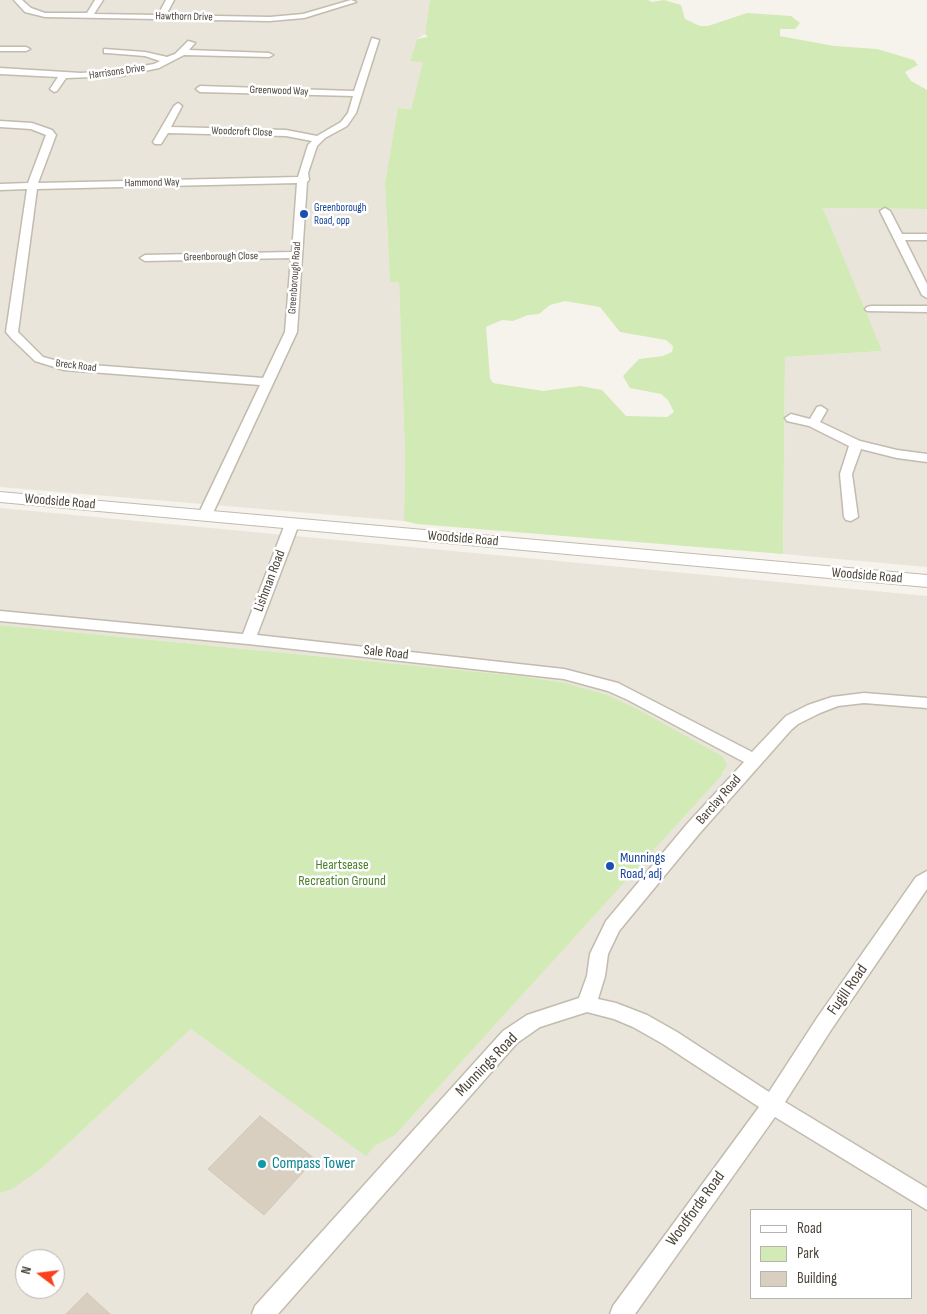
<!DOCTYPE html>
<html>
<head>
<meta charset="utf-8">
<style>
  body { margin:0 }
  #map { position:relative; width:927px; height:1314px; overflow:hidden; background:#f6f3ec; font-family:"Sofia Sans Condensed",sans-serif }
  canvas { display:block }
  .legend { position:absolute; left:750px; top:1209px; width:162px; height:90px; box-sizing:border-box; background:#fff; border:1px solid #b7b4b0; margin:0; padding:6px 9px; list-style:none; font-size:15px; color:#4b4439 }
  .legend li { display:flex; align-items:center; gap:10px; height:25px }
  .legend b { width:25px; border:1px solid #b7b4b0 }
  .north { position:absolute; left:15px; top:1249px; width:50px; height:50px; box-sizing:border-box; background:#fff; border:1px solid #b7b4b0; border-radius:50%; rotate:285deg; font-size:14px; font-weight:700; line-height:20px; text-align:center; color:#4b4439 }
  .north::after { content:''; display:block; margin:auto; width:18px; height:22px; background:#fc3f1d; clip-path:polygon(50% 0,100% 100%,50% 72%,0 100%) }
</style>
</head>
<body>
<div id="map">
<canvas width="927" height="1314"></canvas>
<ul class="legend">
<li><b style="height:6px;background:#fff"></b>Road</li>
<li><b style="height:14px;background:#d2eab5"></b>Park</li>
<li><b style="height:14px;background:#d8cfc1"></b>Building</li>
</ul>
<div class="north">N</div>
</div>
<script>
const g = document.querySelector('canvas').getContext('2d');
g.lineJoin = 'round';
function fill(path, color) {
  g.fillStyle = color;
  g.fill(path, 'evenodd');
}
function shape(rows) {
  const path = new Path2D();
  for (const r of rows) {
    path.moveTo(r[0], r[1]);
    for (let i = 2; i < r.length; i += 2) path.lineTo(r[i], r[i + 1]);
  }
  return path;
}
function strokePath(path, color, width, dash) {
  g.strokeStyle = color;
  g.lineWidth = width;
  g.lineCap = dash ? 'butt' : 'round';
  g.setLineDash(dash || []);
  g.stroke(path);
}
function label(font, color, halo, rows, align = 'center') {
  g.font = font + ' "Sofia Sans Condensed",sans-serif';
  g.lineWidth = 5;
  g.setLineDash([]);
  g.textBaseline = 'middle';
  g.strokeStyle = halo;
  g.fillStyle = color;
  for (const [text, x, y, turn = 0] of rows) {
    g.save();
    g.translate(x, y);
    g.rotate((+turn || 0) * Math.PI / 180);
    g.textAlign = isNaN(turn) ? turn : align;
    if (halo) g.strokeText(text, 0, 0);
    g.fillText(text, 0, 0);
    g.restore();
  }
}
const residential = shape([
  [0,0,430,0,425,34,417,39,410,61,424,61,411,109,399,108,385,184,390,282,399,282,405,455,404,521,0,487],
  [823,208,927,209,927,567,783,554,785,357,881,351],
  [0,508,927,596,927,1314,0,1314,0,1193,13,1189,43,1167,191,1029,366,1155,375,1146,395,1135,725,771,605,694,566,683,520,676,0,625],
  [751,1210,911,1210,911,1298,751,1298],
  [25,1259,55,1259,55,1289,25,1289]
]);
const green = shape([
  [430,0,648,0,652,2,664,0,681,5,685,19,700,26,708,26,747,13,791,16,800,23,795,29,780,29,780,36,834,46,877,49,914,60,918,65,905,72,911,81,927,90,927,209,823,208,882,351,785,357,783,554,417,524,404,521,405,455,399,282,390,282,385,184,398,108,411,109,423,62,410,61,417,39,428,37,425,34],
  [565,301,600,307,620,332,666,340,673,346,672,352,663,356,639,359,623,376,630,388,661,394,668,400,674,412,667,417,626,416,602,390,580,386,543,391,493,383,490,378,486,327,502,320,513,321,528,315,539,314,550,305],
  [0,625,520,676,566,683,605,694,639,710,722,756,727,765,721,776,395,1135,375,1146,366,1156,191,1029,43,1167,13,1189,0,1193]
]);
const building = shape([
  [260,1116,315,1159,264,1215,208,1169,260,1116],
  [87,1293,110,1314,66,1314,87,1293]
]);
const minor = shape([
  [14,0,22,0,31,8,45,13,87,13,95,0,103,0,94,14,158,15,166,0,174,0,166,15,270,17,303,14,351,0,356,2,304,18,270,21,45,17,25,12,14,0],
  [372,38,379,40,356,113,347,126,325,138,317,146,308,173,309,180,307,182,297,332,212,515,210,518,200,518,198,515,260,385,64,370,35,361,12,339,6,332,27,189,0,190,0,184,28,183,46,135,31,129,0,127,0,121,32,123,52,130,56,135,38,183,298,177,308,145,312,141,286,136,168,133,161,144,155,144,153,142,174,106,178,103,182,106,171,127,286,130,317,136,341,122,348,113,353,96,200,92,196,89,200,86,354,91,372,38],
  [297,183,292,252,145,255,140,258,145,261,291,258,285,332,263,378,65,363,43,357,18,332,37,189,297,183],
  [188,41,195,43,189,50,269,53,273,55,269,57,184,55,159,68,121,76,66,78,57,91,54,92,50,89,58,77,0,74,0,68,81,73,121,70,154,64,160,61,145,56,107,53,104,53,104,49,145,52,167,57,175,54,188,41],
  [0,47,26,47,30,49,26,51,0,51,0,47],
  [885,208,890,211,902,234,927,234,927,240,905,240,927,284,927,298,922,295,880,211,885,208],
  [871,306,927,306,927,312,867,311,865,309,867,307,871,306],
  [821,406,827,410,820,422,860,441,897,450,927,454,927,462,897,458,861,449,852,474,858,517,851,521,846,520,844,517,840,474,849,446,809,426,787,421,785,418,791,414,810,419,817,407,821,406],
  [292,520,299,524,257,635,564,669,618,683,752,752,786,716,808,705,832,697,864,693,927,698,927,708,864,703,838,706,820,713,798,724,791,730,699,834,619,931,608,954,605,976,598,999,616,1003,647,1015,677,1032,769,1092,817,1018,916,877,927,871,927,889,831,1030,785,1102,927,1188,927,1210,775,1117,635,1314,610,1314,613,1306,759,1107,663,1044,633,1027,614,1019,587,1012,540,1027,517,1043,278,1314,252,1314,255,1306,503,1031,527,1015,579,998,587,976,590,954,606,921,687,824,744,762,628,700,608,691,564,679,248,644,0,621,0,611,243,634,285,524,292,520]
]);
const tertiary = shape([
  [0,492,927,575,927,587,0,502,0,492]
]);
const markers = [
  [304,214,5,"#1a4fb4"],
  [610,866,5,"#1a4fb4"],
  [262,1164,5,"#0f9aa8"]
];
const farStreetnames = [
  ["Hawthorn Drive",184,17,1],
  ["Harrisons Drive",117,72,-8],
  ["Greenwood Way",279,91,2],
  ["Woodcroft Close",242,132,2],
  ["Hammond Way",152,183,-1],
  ["Greenborough Close",221,257,-1],
  ["Greenborough Road",295,278,-86],
  ["Breck Road",76,366,7]
];
const farTransitnames = [
  ["Greenborough",314,208],
  ["Road, opp",314,221]
];
const streetNames = [
  ["Woodside Road",60,502,5],
  ["Woodside Road",463,539,5],
  ["Woodside Road",867,576,5],
  ["Lishman Road",270,581,-69],
  ["Sale Road",386,653,6],
  ["Barclay Road",719,800,-49]
];
const transitNames = [
  ["Munnings",620,858],
  ["Road, adj",620,874]
];
const parkNames = [
  ["Heartsease",342,865],
  ["Recreation Ground",342,881]
];
const nearStreetnames = [
  ["Fugill Road",848,990,-55],
  ["Munnings Road",487,1065,-46],
  ["Woodforde Road",696,1209,-54]
];
const nearCulturenames = [
  ["Compass Tower",272,1164]
];
fill(residential, '#eae5da');
fill(green, '#d2eab5');
fill(building, '#d8cfc1');
strokePath(building, '#d3c7b4', 1);
strokePath(minor, '#c2bbae', 3);
strokePath(tertiary, '#c2bbae', 2);
fill(minor, '#fff');
fill(tertiary, '#fff');
for (const [x, y, r, color] of markers) {
  const dot = new Path2D();
  dot.arc(x, y, r, 0, 2 * Math.PI);
  g.fillStyle = color;
  g.fill(dot);
  strokePath(dot, '#fff', 2);
}
label('11px', '#4b4439', '#fff', farStreetnames);
label('11px', '#164399', '#fff', farTransitnames, 'left');
label('14px', '#4b4439', '#fff', streetNames);
label('14px', '#164399', '#fff', transitNames, 'left');
label('14px', '#4a7f2a', '#fff', parkNames);
label('16px', '#4b4439', '#fff', nearStreetnames);
label('16px', '#0d838f', '#fff', nearCulturenames, 'left');
</script>
</body>
</html>
